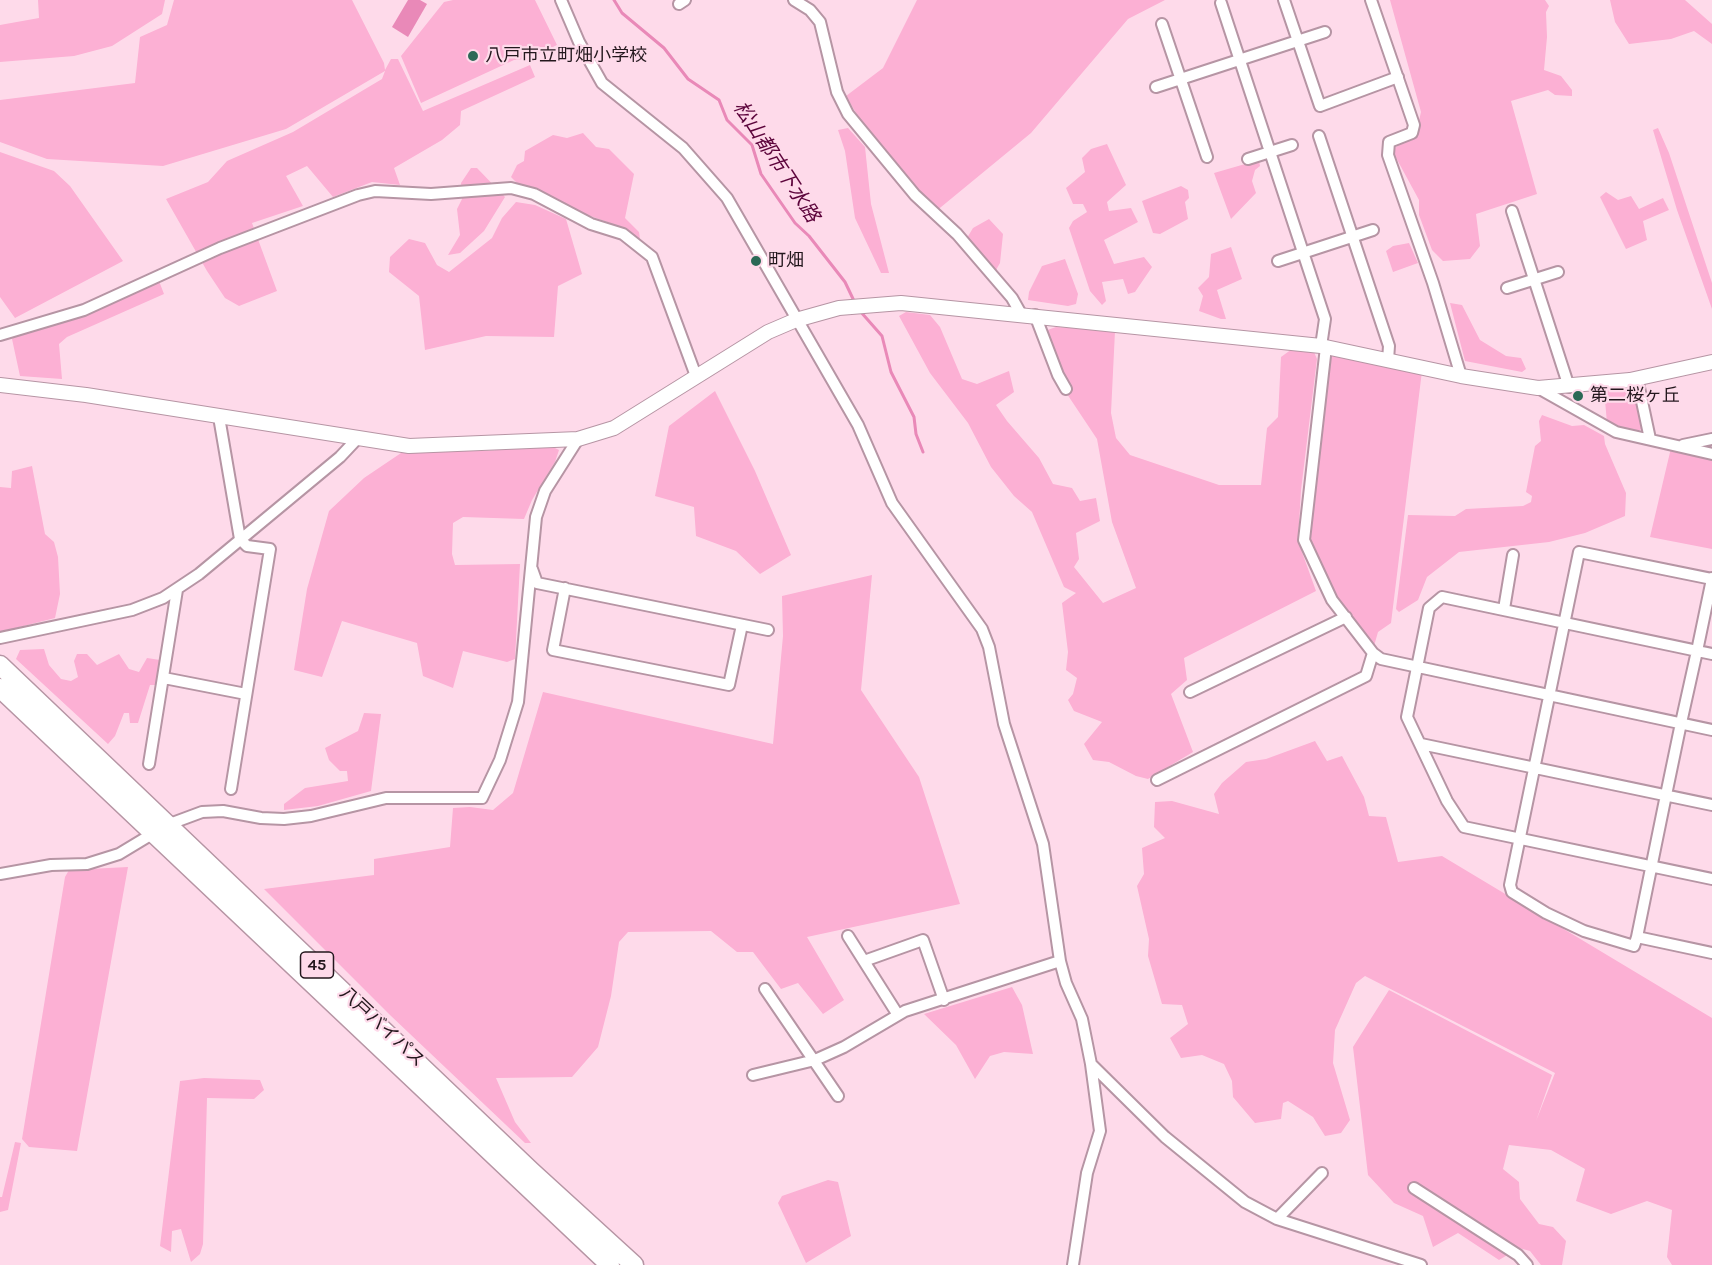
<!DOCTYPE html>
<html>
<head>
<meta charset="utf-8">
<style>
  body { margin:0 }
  canvas { display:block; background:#fedaea }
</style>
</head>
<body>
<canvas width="1712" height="1265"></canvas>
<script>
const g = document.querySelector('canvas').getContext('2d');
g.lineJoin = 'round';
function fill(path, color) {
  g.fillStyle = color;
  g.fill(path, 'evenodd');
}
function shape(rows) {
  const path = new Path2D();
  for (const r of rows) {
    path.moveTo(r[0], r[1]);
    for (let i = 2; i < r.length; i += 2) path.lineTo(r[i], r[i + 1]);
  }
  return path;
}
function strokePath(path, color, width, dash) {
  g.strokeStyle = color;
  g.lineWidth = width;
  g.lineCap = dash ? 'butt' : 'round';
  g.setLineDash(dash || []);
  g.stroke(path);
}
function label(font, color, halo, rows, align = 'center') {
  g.font = font + ' Karla,"Noto Sans JP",sans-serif';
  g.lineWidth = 4.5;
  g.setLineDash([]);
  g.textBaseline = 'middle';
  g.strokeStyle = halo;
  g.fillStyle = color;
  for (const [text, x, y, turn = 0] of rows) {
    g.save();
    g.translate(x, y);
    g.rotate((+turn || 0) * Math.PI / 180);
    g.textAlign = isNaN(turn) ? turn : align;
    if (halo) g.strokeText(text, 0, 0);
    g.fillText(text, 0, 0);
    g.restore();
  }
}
const green = shape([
  [38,0,165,0,162,14,112,46,74,56,0,62,0,25,39,18],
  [174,0,352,0,384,63,385,70,391,59,398,59,423,111,530,65,535,77,461,111,460,125,442,140,394,168,400,185,372,182,333,197,307,166,286,176,303,206,252,223,277,291,239,306,225,298,207,271,166,199,208,182,227,161,293,132,382,79,385,71,286,129,163,166,47,159,0,142,0,100,135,83,140,37,167,25],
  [453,0,535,0,557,45,528,59,514,60,421,103,401,56,444,2],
  [917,0,1165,0,1128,19,1031,133,935,212,863,125,846,96,883,68],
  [1390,0,1545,0,1549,6,1546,12,1547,37,1544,70,1561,76,1572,90,1572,96,1555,95,1548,90,1511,101,1537,194,1476,214,1480,246,1470,259,1443,261,1432,250,1419,215,1419,200,1394,154,1393,149,1416,134,1421,112],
  [1610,0,1685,0,1712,24,1712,44,1694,31,1671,39,1629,44,1615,22],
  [848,128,865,147,871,204,889,273,881,273,855,218,845,151,838,130],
  [1658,128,1669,153,1712,283,1712,309,1677,210,1653,130],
  [583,133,596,147,609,149,634,174,625,218,639,232,640,239,621,227,582,213,539,191,520,186,511,177,517,165,524,161,525,151,553,135,567,138],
  [1107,144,1126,185,1107,202,1109,211,1131,208,1138,222,1104,240,1114,264,1144,257,1152,267,1135,292,1128,294,1123,279,1102,282,1106,301,1102,305,1090,291,1069,228,1073,221,1087,212,1083,204,1073,204,1066,188,1085,172,1082,158,1091,149],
  [0,152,54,171,70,186,123,261,15,318,0,297],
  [1259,160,1260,166,1255,170,1252,181,1256,193,1231,219,1214,173],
  [471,168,477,168,505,197,484,231,460,253,448,255,460,235,457,209,462,199,461,183],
  [1181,186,1188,190,1189,198,1185,202,1188,219,1160,234,1153,233,1142,201],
  [1606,192,1618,200,1631,196,1639,209,1663,198,1669,210,1643,221,1647,240,1626,249,1600,197],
  [516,202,535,205,566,219,582,274,558,286,554,337,486,336,425,350,419,296,389,272,390,257,409,239,425,243,437,265,449,272,492,238,502,218],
  [989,219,1003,234,1000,263,996,270,967,238,973,228],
  [1409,243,1418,263,1393,272,1386,251,1393,246],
  [1231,247,1242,279,1217,290,1226,319,1221,319,1199,311,1203,296,1198,288,1209,277,1211,254],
  [1065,259,1078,294,1076,304,1068,306,1028,300,1029,292,1042,266],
  [159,281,164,294,67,337,59,344,62,379,20,376,12,339,14,336,53,325],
  [1450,303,1462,305,1480,340,1506,356,1521,358,1526,369,1522,372,1465,361],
  [906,312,930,315,940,327,962,379,977,384,1009,371,1014,392,996,405,1007,421,1039,458,1053,484,1072,488,1080,501,1096,498,1100,521,1076,533,1079,559,1074,567,1103,603,1136,588,1112,522,1097,439,1057,379,1039,333,1056,327,1115,331,1111,413,1116,438,1130,455,1219,485,1261,485,1267,428,1278,417,1281,357,1292,349,1314,352,1317,359,1301,490,1298,541,1316,591,1184,658,1187,680,1171,694,1193,752,1148,779,1136,776,1109,762,1093,760,1084,744,1102,722,1074,711,1068,700,1073,694,1077,678,1066,670,1068,652,1062,603,1076,593,1064,587,1032,512,1014,496,991,467,968,423,930,373,899,316],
  [1331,355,1422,371,1391,623,1378,632,1374,646,1337,597,1310,537],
  [1630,385,1636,389,1643,428,1638,431,1607,423,1604,389],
  [715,391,755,471,791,555,760,574,736,551,696,536,694,507,655,496,669,426],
  [1542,415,1572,426,1584,425,1604,436,1605,444,1626,493,1625,516,1585,533,1549,542,1459,552,1427,577,1418,600,1399,612,1396,609,1408,515,1455,516,1466,509,1523,506,1531,502,1532,496,1526,492,1535,446,1541,441,1539,421],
  [551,446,559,450,555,462,532,500,524,519,463,517,453,523,452,554,455,565,520,564,515,659,507,662,463,651,453,688,423,676,417,643,342,621,322,677,294,670,307,589,329,511,364,478,404,451,483,451],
  [1671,448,1712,459,1712,549,1650,537],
  [32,466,45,534,54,542,58,557,60,594,55,618,0,632,0,487,11,488,12,471],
  [872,575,861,690,919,777,960,904,807,937,844,1000,823,1014,798,983,781,989,753,952,737,952,711,931,628,932,619,942,611,996,598,1047,572,1077,496,1078,515,1122,531,1143,525,1143,390,1015,264,889,374,875,374,859,450,847,453,808,470,807,493,810,513,793,543,692,773,744,783,636,782,596],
  [44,649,49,665,61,679,71,681,78,677,74,661,77,654,87,654,97,665,119,654,129,669,139,672,147,658,160,660,157,685,150,685,138,723,130,723,129,713,124,713,115,736,108,744,16,659,20,650],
  [364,713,381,714,371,791,318,806,284,810,284,804,305,788,348,781,347,771,340,771,329,760,325,748,358,731],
  [1315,741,1327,761,1342,756,1364,797,1369,816,1386,817,1398,862,1442,856,1712,1018,1712,1265,1672,1265,1667,1257,1672,1210,1647,1201,1611,1214,1576,1201,1585,1169,1551,1150,1509,1145,1503,1169,1519,1182,1520,1199,1539,1224,1553,1227,1566,1241,1562,1265,1541,1265,1530,1251,1519,1248,1499,1260,1458,1233,1433,1247,1423,1216,1394,1203,1368,1175,1353,1047,1389,990,1552,1075,1536,1121,1555,1073,1365,976,1356,983,1335,1030,1333,1063,1350,1120,1341,1133,1325,1136,1313,1117,1288,1101,1283,1103,1281,1119,1255,1123,1233,1097,1232,1081,1224,1064,1202,1055,1181,1058,1170,1038,1188,1024,1182,1005,1162,1004,1148,956,1149,939,1137,886,1144,874,1142,848,1165,838,1154,827,1155,802,1172,801,1219,814,1214,794,1222,783,1246,762,1266,759],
  [128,867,77,1151,29,1147,22,1139,65,877,69,870],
  [1012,987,1022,1005,1033,1054,1004,1052,990,1056,975,1079,956,1045,924,1014],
  [204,1078,260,1080,264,1090,254,1099,207,1098,203,1244,200,1254,191,1262,181,1229,172,1231,171,1252,160,1246,180,1081],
  [15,1142,21,1143,8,1210,0,1212,0,1197,2,1197],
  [828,1180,838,1182,851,1236,806,1263,778,1203,782,1196]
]);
const water = shape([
  [408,0,420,0,427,4,408,37,392,27]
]);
const stream = shape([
  [614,0,622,13,664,48,688,79,719,100,727,120,752,145,761,174,795,223,809,236,845,282,855,303],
  [860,311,882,336,891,372,914,417,916,434,923,452]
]);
const minor = shape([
  [561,0,579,42,602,83,683,148,727,198,858,425,892,503,982,629,989,647,1004,724,1043,844,1060,961,1066,983,1082,1019,1091,1064,1165,1137,1245,1202,1277,1219,1421,1265],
  [794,0,810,10,820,22,837,92,848,114,915,195,957,234,1012,298,1021,314],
  [1284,0,1320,106,1398,77],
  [1371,0,1414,125,1412,133,1389,142,1388,155,1433,283,1461,376],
  [1221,3,1325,319,1321,346],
  [679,4,685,0],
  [1162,24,1207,157],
  [1156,87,1325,32],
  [1319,136,1389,346,1388,360],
  [1248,159,1292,145],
  [1512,211,1569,387],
  [1278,261,1373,230],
  [1507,288,1558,272],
  [1035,315,1058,375,1066,389],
  [0,335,84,310,220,248,358,195,375,191,431,194,511,188,534,194,591,224,623,234,652,257,696,376],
  [1326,347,1304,540,1332,600,1373,653,1381,659,1712,730],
  [1637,378,1650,439],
  [1538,388,1616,432,1712,454],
  [219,417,240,539,247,546,270,549,231,789],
  [1683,445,1712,439],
  [532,569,537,583,768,630],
  [1712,578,1712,579,1697,651,1681,723,1666,795,1637,937,1634,946,1584,931,1546,913,1512,892,1510,885,1579,552,1712,579],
  [565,588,553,650,729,685,742,625],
  [1504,609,1513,555],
  [0,638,132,610,163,598,199,574,340,457,356,440],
  [1712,654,1442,597,1429,608,1407,717,1447,801,1464,827,1712,879],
  [164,678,246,694],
  [1190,692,1346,617],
  [1421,744,1712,805],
  [149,764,177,590],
  [1157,780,1366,676,1373,653],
  [0,874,51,865,87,864,119,854,167,825,202,812,223,811,261,818,284,819,311,816,386,798,482,798,500,760,518,702,536,517,545,491,578,439],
  [848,936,898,1015],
  [1637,937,1712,953],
  [864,961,923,940,944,1000],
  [765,989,838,1096],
  [753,1075,815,1060,844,1047,905,1011,1060,961],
  [1414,1188,1518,1255,1527,1265],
  [1277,1219,1322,1173],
  [1073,1265,1087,1173,1100,1131,1091,1064]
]);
const tertiary = shape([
  [0,385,86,395,409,446,578,439,614,428,768,332,796,320,839,308,901,303,1321,346,1461,376,1538,388,1630,380,1712,362]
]);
const trunk = shape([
  [0,665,531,1171,634,1265],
  [0,688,610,1265]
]);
const markers = [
  [473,56,6,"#2b6956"],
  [756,261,6,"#2b6956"],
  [1578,396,6,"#2b6956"]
];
const shields = [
  [317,965,33]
];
const shieldNames = [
  ["45",317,965]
];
const poiNames = [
  ["八戸市立町畑小学校",485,56],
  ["町畑",768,261],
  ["第二桜ヶ丘",1590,396]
];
const streetNames = [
  ["八戸バイパス",382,1027,43]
];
const waterNames = [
  ["松山都市下水路",776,162,57]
];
fill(green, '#fcb0d4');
fill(water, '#e989b8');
strokePath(stream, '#e989b8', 3);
strokePath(minor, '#b695a4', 14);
strokePath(tertiary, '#b695a4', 16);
strokePath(trunk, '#b695a4', 21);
strokePath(minor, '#fff', 10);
strokePath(tertiary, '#fff', 14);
strokePath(trunk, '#fff', 18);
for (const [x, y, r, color] of markers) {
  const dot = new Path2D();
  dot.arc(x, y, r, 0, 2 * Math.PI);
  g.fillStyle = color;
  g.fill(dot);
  strokePath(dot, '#fedaea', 2);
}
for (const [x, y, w] of shields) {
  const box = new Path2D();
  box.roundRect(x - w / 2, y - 13, w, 26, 4.5);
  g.fillStyle = '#fedaea';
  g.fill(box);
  strokePath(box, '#23171d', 1.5);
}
label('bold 16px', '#23171d', null, shieldNames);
label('18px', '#23171d', '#fedaea', poiNames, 'left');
label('18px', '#23171d', '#fedaea', streetNames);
label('italic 20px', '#5c043b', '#fedaea', waterNames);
</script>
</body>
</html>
